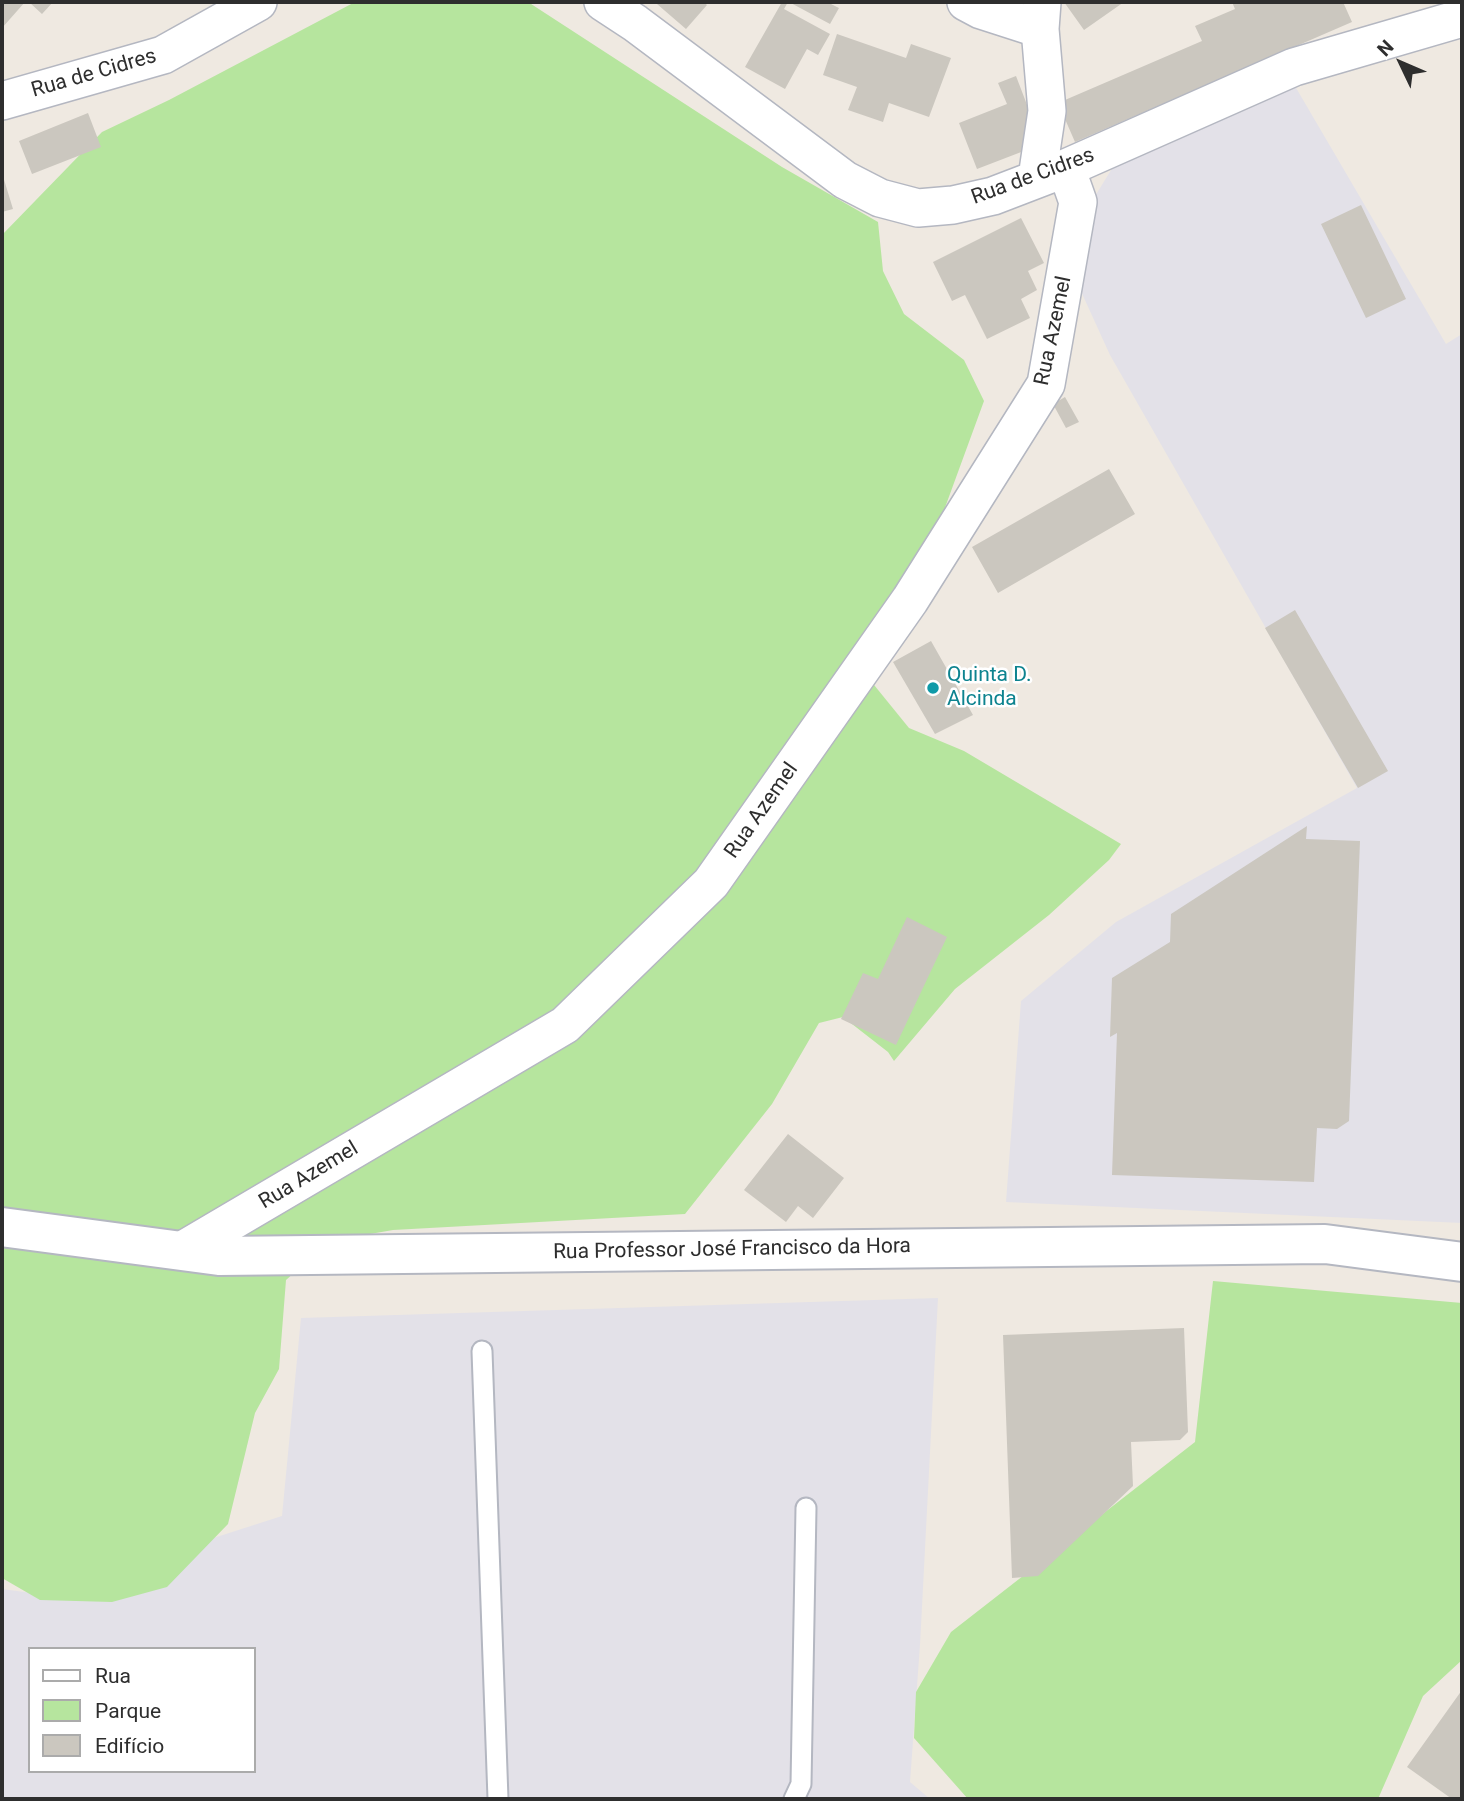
<!DOCTYPE html>
<html>
<head>
<meta charset="utf-8">
<style>
  body { margin:0 }
  #map { position:relative; width:1464px; height:1801px; overflow:hidden; background:#efe9e1; font-family:Roboto,sans-serif }
  canvas { display:block }
  .frame { position:absolute; inset:0; border:4px solid #2e2e2e; pointer-events:none }
  .legend { position:absolute; left:28px; top:1647px; width:228px; height:126px; box-sizing:border-box; background:#fff; border:2px solid #ababab; margin:0; padding:9px 12px; list-style:none; font-size:21px; color:#2e2e2e }
  .legend li { display:flex; align-items:center; gap:14px; height:35px }
  .legend b { width:35px; border:2px solid #ababab }
  .north { position:absolute; left:1366px; top:28px; width:70px; height:70px; -webkit-text-stroke:5px #fff; paint-order:stroke; rotate:314deg; font-size:19px; font-weight:700; line-height:28px; text-align:center; color:#2e2e2e }
  .north::after { content:''; display:block; margin:auto; width:24px; height:32px; background:#2e2e2e; clip-path:polygon(50% 0,100% 100%,50% 72%,0 100%) }
</style>
</head>
<body>
<div id="map">
<canvas width="1464" height="1801"></canvas>
<div class="frame"></div>
<ul class="legend">
<li><b style="height:9px;background:#fff"></b>Rua</li>
<li><b style="height:19px;background:#b6e59e"></b>Parque</li>
<li><b style="height:19px;background:#cbc7bf"></b>Edifício</li>
</ul>
<div class="north">N</div>
</div>
<script>
const g = document.querySelector('canvas').getContext('2d');
g.lineJoin = 'round';
function fill(path, color) {
  g.fillStyle = color;
  g.fill(path, 'evenodd');
}
function shape(rows) {
  const path = new Path2D();
  for (const r of rows) {
    path.moveTo(r[0], r[1]);
    for (let i = 2; i < r.length; i += 2) path.lineTo(r[i], r[i + 1]);
  }
  return path;
}
function strokePath(path, color, width, dash) {
  g.strokeStyle = color;
  g.lineWidth = width;
  g.lineCap = dash ? 'butt' : 'round';
  g.setLineDash(dash || []);
  g.stroke(path);
}
function label(font, color, halo, rows, align = 'center') {
  g.font = font + ' Roboto,sans-serif';
  g.lineWidth = 5;
  g.setLineDash([]);
  g.textBaseline = 'middle';
  g.strokeStyle = halo;
  g.fillStyle = color;
  for (const [text, x, y, turn = 0] of rows) {
    g.save();
    g.translate(x, y);
    g.rotate((+turn || 0) * Math.PI / 180);
    g.textAlign = isNaN(turn) ? turn : align;
    if (halo) g.strokeText(text, 0, 0);
    g.fillText(text, 0, 0);
    g.restore();
  }
}
const industrial = shape([
  [1292,81,1446,344,1462,334,1462,1223,1006,1202,1021,1001,1116,922,1357,788,1110,355,1069,265,1092,201,1121,154],
  [938,1298,920,1645,910,1782,930,1799,2,1799,2,1589,39,1594,282,1516,301,1318],
  [30,1649,254,1649,254,1771,30,1771]
]);
const green = shape([
  [355,2,528,2,782,167,878,222,883,271,904,314,964,360,984,401,943,513,870,680,909,728,964,751,1121,844,1109,860,1049,915,955,989,894,1061,888,1052,843,1017,819,1023,772,1104,685,1214,393,1230,330,1241,286,1280,279,1369,255,1413,228,1524,167,1587,112,1602,40,1600,2,1578,2,235,102,132,169,100],
  [1213,1281,1462,1303,1462,1660,1423,1696,1378,1799,968,1799,914,1738,916,1692,951,1632,1195,1442]
]);
const building = shape([
  [2,2,25,2,2,28],
  [29,2,53,2,42,14],
  [659,2,704,2,707,5,686,29,657,4],
  [782,2,788,2,784,9,830,34,818,55,807,49,785,89,745,67],
  [789,2,827,2,839,8,830,24],
  [1064,2,1124,2,1084,30],
  [1232,2,1343,2,1352,22,1075,142,1058,103,1202,41,1195,26,1235,9],
  [837,34,906,58,911,44,951,58,929,117,889,103,883,122,848,110,857,87,823,75],
  [1016,76,1042,144,977,169,959,123,1007,104,998,83],
  [88,113,101,147,32,174,19,141],
  [2,173,13,209,2,212],
  [1361,205,1406,299,1366,318,1321,224],
  [1021,218,1044,263,1028,271,1037,290,1021,299,1030,318,987,339,965,295,952,301,933,262],
  [1065,397,1079,422,1066,428,1053,404],
  [1109,469,1135,514,998,593,972,547],
  [1295,610,1388,771,1358,788,1265,628],
  [931,641,973,715,935,734,893,662],
  [1307,826,1306,839,1360,841,1349,1121,1337,1129,1317,1128,1314,1182,1112,1175,1117,1033,1110,1037,1112,978,1170,942,1171,914],
  [907,917,947,937,896,1045,841,1019,863,973,878,979],
  [788,1134,844,1178,813,1218,798,1206,786,1222,744,1190],
  [1184,1328,1188,1432,1180,1440,1131,1442,1133,1486,1038,1576,1012,1578,1003,1335],
  [1462,1690,1462,1799,1452,1799,1407,1767]
]);
const service = shape([
  [482,1351,498,1799],
  [794,1799,801,1784,806,1508]
]);
const minor = shape([
  [603,2,635,23,845,180,880,198,918,208,953,205,993,196,1066,168,1294,67,1462,18],
  [966,2,981,10,1040,29],
  [2,101,163,55,258,2],
  [1037,178,1047,111,1040,29,1042,2],
  [183,1250,565,1025,711,883,910,600,1046,384,1078,202,1066,168]
]);
const secondary = shape([
  [2,1227,219,1256,1325,1244,1462,1262]
]);
const markers = [
  [933,688,7,"#0f9aa8"]
];
const streetNames = [
  ["Rua de Cidres",94,74,-16],
  ["Rua de Cidres",1033,177,-20],
  ["Rua Azemel",1054,331,-78],
  ["Rua Azemel",762,811,-55],
  ["Rua Azemel",309,1176,-31],
  ["Rua Professor José Francisco da Hora",732,1250,-1]
];
const cultureNames = [
  ["Quinta D.",947,676],
  ["Alcinda",947,700]
];
fill(industrial, '#e3e1e8');
fill(green, '#b6e59e');
fill(building, '#cbc7bf');
strokePath(service, '#b4b7c1', 23);
strokePath(minor, '#b4b7c1', 40);
strokePath(secondary, '#b4b7c1', 42);
strokePath(service, '#fff', 19);
strokePath(minor, '#fff', 37);
strokePath(secondary, '#fff', 38);
for (const [x, y, r, color] of markers) {
  const dot = new Path2D();
  dot.arc(x, y, r, 0, 2 * Math.PI);
  g.fillStyle = color;
  g.fill(dot);
  strokePath(dot, '#fff', 2.5);
}
label('21px', '#2e2e2e', '#fff', streetNames);
label('21px', '#0d838f', '#fff', cultureNames, 'left');
</script>
</body>
</html>
